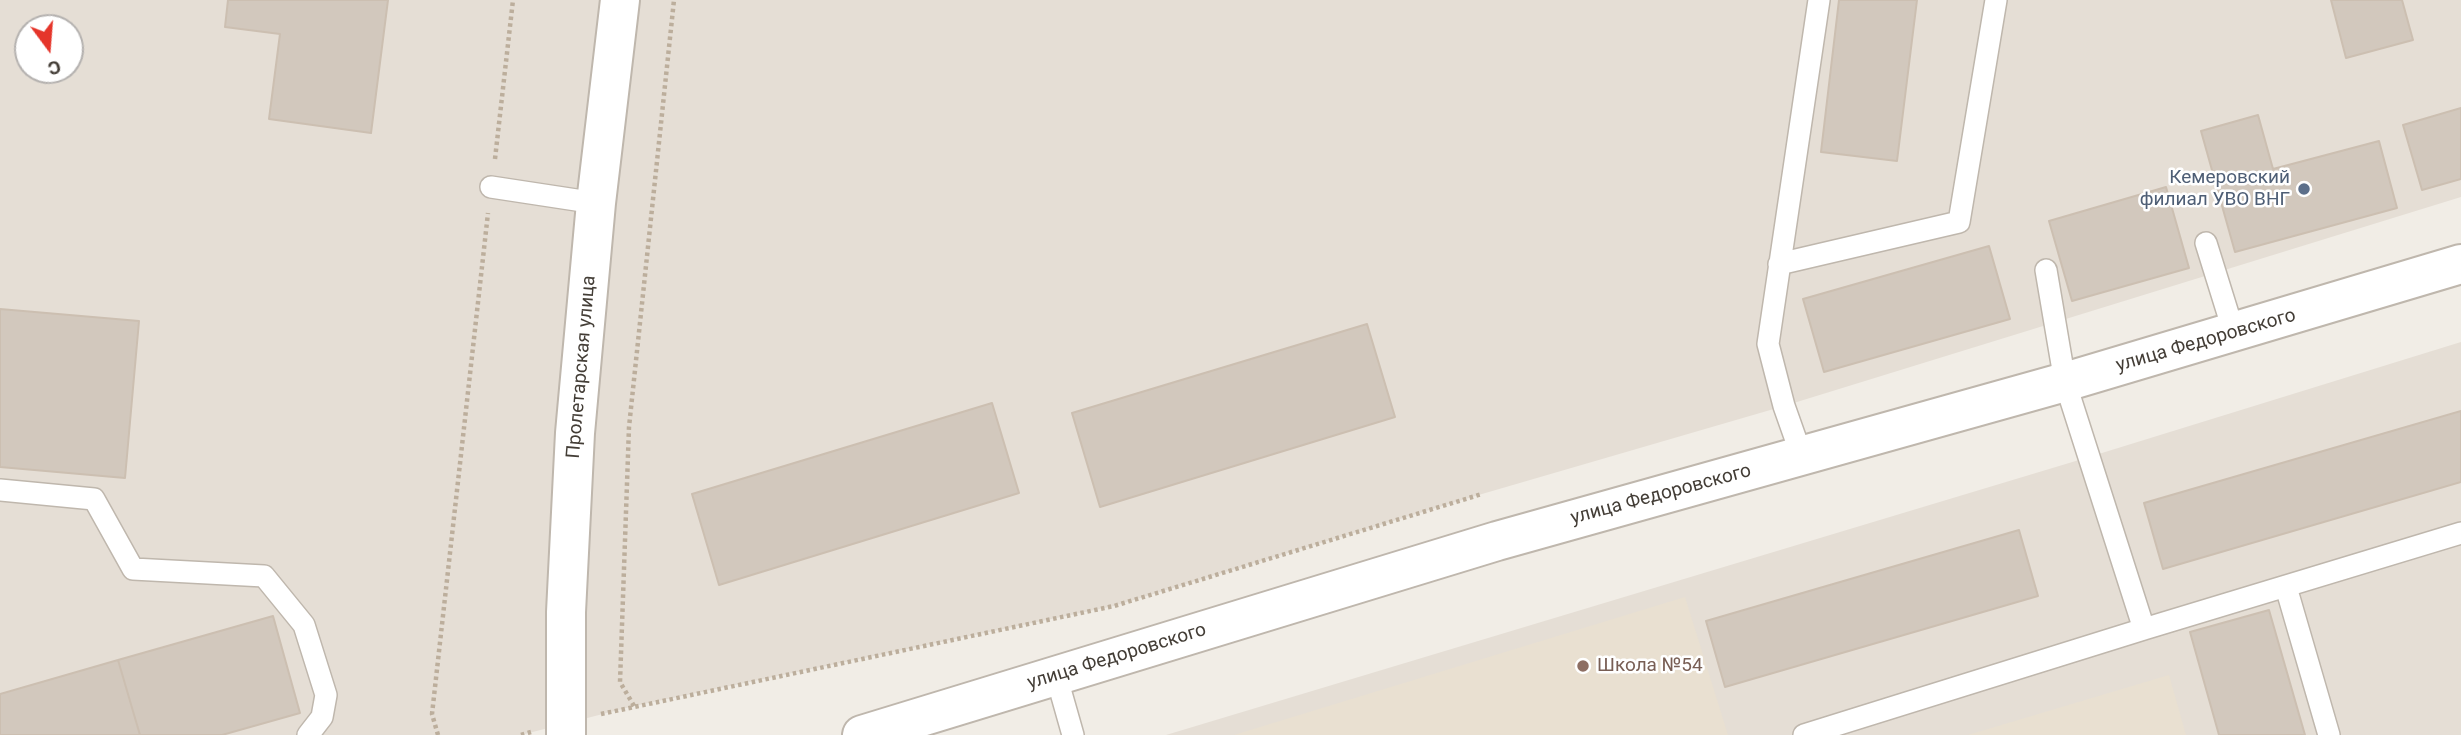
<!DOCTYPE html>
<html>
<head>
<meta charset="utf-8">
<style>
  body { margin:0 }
  #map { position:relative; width:2461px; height:735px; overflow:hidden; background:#f1ede6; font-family:Roboto,sans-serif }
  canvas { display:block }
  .north { position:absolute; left:14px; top:14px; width:70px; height:70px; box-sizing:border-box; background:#fff; border:2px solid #b4b1af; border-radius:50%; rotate:164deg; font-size:19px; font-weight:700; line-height:28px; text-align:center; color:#433d36 }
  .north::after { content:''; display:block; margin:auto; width:24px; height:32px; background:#e5352a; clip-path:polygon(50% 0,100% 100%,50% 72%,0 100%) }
</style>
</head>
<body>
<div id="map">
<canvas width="2461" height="735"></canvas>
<div class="north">С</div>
</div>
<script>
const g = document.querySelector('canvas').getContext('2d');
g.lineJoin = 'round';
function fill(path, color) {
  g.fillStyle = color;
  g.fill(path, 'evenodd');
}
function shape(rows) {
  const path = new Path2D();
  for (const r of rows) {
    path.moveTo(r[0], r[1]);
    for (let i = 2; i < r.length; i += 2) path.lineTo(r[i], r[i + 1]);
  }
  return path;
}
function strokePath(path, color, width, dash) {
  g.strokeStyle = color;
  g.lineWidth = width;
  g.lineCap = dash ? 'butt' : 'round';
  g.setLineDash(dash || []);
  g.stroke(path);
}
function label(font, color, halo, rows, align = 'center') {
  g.font = font + ' Roboto,sans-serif';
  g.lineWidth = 5;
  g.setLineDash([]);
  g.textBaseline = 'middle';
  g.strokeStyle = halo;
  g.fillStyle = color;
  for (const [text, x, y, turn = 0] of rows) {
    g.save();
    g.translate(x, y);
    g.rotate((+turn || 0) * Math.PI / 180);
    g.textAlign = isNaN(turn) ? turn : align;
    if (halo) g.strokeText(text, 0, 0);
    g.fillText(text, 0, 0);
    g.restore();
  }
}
const residential = shape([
  [0,0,2461,0,2461,197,1784,406,1482,494,1114,606,634,706,521,735,0,735],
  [28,28,70,28,70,70,28,70],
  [2461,342,2461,735,1166,735,2089,457]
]);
const education = shape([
  [1685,597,1728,735,1234,735],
  [2169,675,2186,735,1968,735]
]);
const building = shape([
  [228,0,388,0,371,133,269,119,280,34,225,27,228,0],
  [1839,0,1917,0,1897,161,1821,152,1839,0],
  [2331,0,2402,0,2413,40,2346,58,2331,0],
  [2461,108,2461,179,2422,190,2403,125,2461,108],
  [2258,115,2273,169,2379,141,2397,208,2235,252,2201,131,2258,115],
  [2166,187,2189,268,2072,301,2049,221,2166,187],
  [1989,246,2010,319,1824,372,1803,299,1989,246],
  [0,309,139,321,125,478,0,467,0,309],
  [1367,324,1395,417,1100,507,1072,413,1367,324],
  [992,403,1019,493,719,585,692,494,992,403],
  [2461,411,2461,482,2163,569,2144,503,2461,411],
  [2019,530,2038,596,1725,687,1706,621,2019,530],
  [2269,610,2305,735,2219,735,2190,632,2269,610],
  [273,616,300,713,222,735,140,735,118,660,273,616],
  [118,660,140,735,0,735,0,694,118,660]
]);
const path = shape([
  [495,159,513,0],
  [634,706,620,682,629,427,674,0],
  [601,714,1114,606,1482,494],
  [438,735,432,714,488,213],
  [521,735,531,732]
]);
const service = shape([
  [491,187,596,203],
  [2206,243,2234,333],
  [1779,264,1959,222,1996,0],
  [1802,457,1784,406,1768,344,1819,0],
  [0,490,94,499,133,569,264,576,304,625,326,695,322,717,308,735],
  [2286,587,2329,735],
  [2144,629,2461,533],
  [1056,675,1073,735],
  [1804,735,2144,629,2065,382,2046,270]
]);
const tertiary = shape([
  [566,735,566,612,575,433,596,203,620,0],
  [862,735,1497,541,2065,382,2461,264]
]);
const markers = [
  [2304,189,7,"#5c6f8a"],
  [1583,666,7,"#8d6e63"]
];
const serviceNames = [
  ["Кемеровский",2290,178],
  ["филиал УВО ВНГ",2290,200]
];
const streetNames = [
  ["улица Федоровского",2206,341,-16],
  ["Пролетарская улица",582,367,-85],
  ["улица Федоровского",1661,495,-15],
  ["улица Федоровского",1117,657,-17]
];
const educationNames = [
  ["Школа №54",1597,666]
];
fill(residential, '#e5ded5');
fill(education, '#e9e0d1');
fill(building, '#d2c8bd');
strokePath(building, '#ccbfb1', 2);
strokePath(service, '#bfb7ad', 24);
strokePath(tertiary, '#bfb7ad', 42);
strokePath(path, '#bcae9c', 4.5, [3.5, 3.5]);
strokePath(service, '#fff', 21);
strokePath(tertiary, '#fff', 38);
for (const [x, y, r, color] of markers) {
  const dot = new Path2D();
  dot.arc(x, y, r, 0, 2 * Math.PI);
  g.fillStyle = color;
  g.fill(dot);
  strokePath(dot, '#fff', 2.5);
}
label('19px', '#4e5e75', '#fff', serviceNames, 'right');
label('19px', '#433d36', '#fff', streetNames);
label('19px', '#785e54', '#fff', educationNames, 'left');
</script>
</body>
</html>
